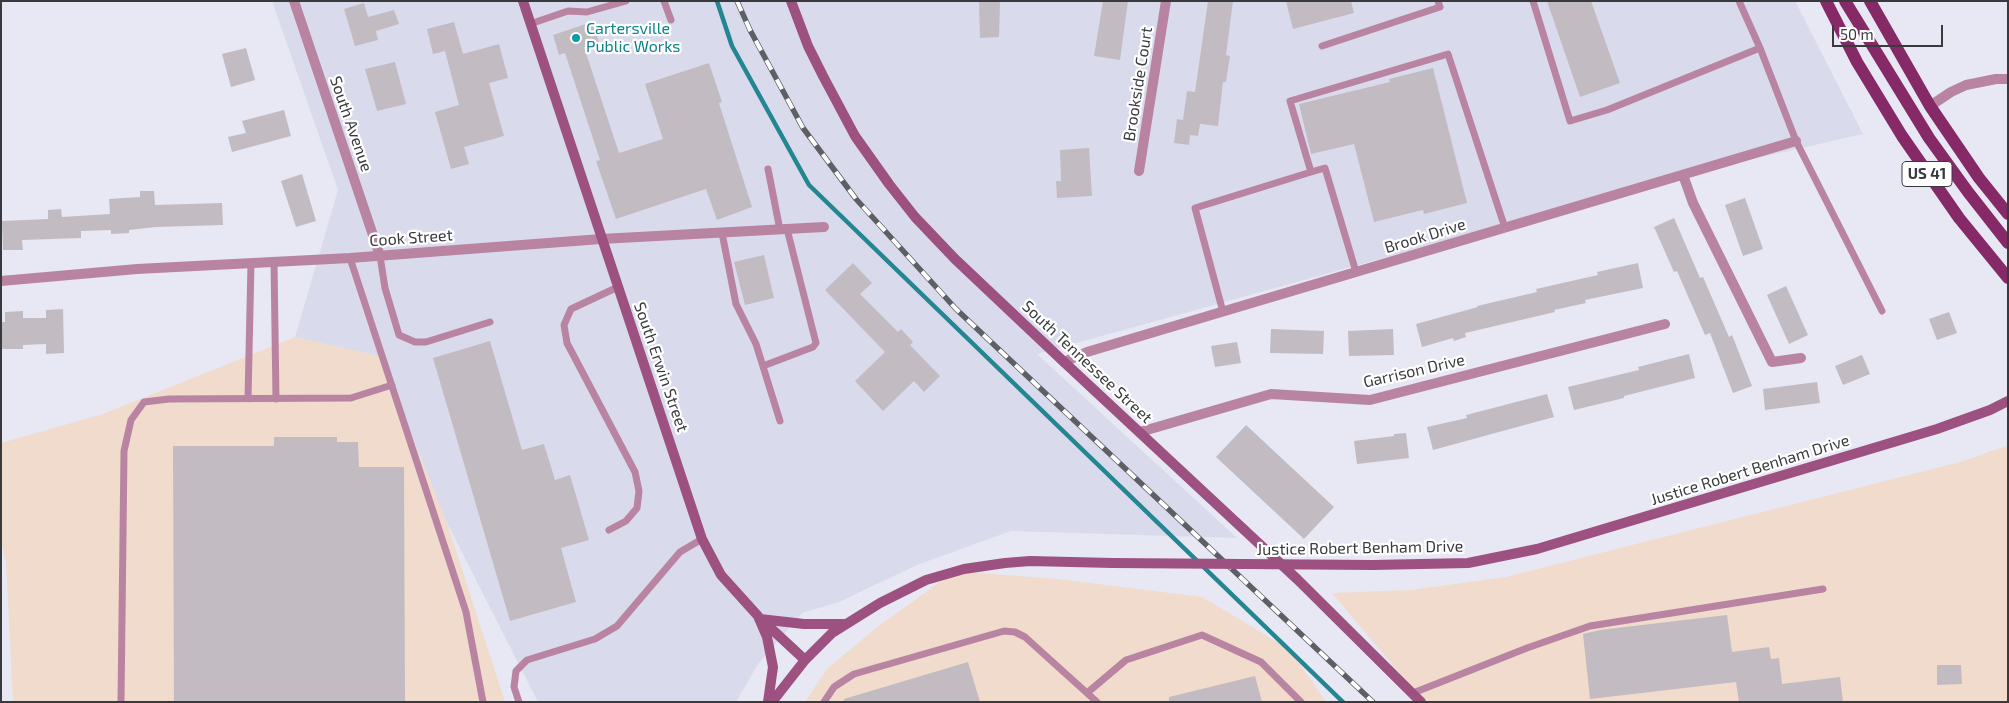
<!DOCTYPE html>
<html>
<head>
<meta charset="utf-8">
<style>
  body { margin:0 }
  #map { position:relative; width:2009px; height:703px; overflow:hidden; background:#e7e8f3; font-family:"Exo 2",sans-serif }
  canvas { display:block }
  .frame { position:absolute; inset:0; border:2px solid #393a3e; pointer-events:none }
  .scale { position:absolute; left:1832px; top:25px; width:111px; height:22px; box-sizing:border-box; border:2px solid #393a3e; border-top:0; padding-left:6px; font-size:15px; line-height:18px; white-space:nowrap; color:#393a3e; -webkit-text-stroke:4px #fff; paint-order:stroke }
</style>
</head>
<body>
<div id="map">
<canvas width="2009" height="703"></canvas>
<div class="frame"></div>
<div class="scale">50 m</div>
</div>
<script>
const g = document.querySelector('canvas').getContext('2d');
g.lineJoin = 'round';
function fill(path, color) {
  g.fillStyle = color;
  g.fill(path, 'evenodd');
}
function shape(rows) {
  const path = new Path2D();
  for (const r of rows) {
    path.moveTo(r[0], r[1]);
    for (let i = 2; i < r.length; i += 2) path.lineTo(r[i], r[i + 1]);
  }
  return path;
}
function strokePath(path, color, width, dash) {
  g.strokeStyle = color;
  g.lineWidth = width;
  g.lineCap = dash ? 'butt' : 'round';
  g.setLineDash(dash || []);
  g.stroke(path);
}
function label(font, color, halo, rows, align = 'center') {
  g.font = font + ' "Exo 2",sans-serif';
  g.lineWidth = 4.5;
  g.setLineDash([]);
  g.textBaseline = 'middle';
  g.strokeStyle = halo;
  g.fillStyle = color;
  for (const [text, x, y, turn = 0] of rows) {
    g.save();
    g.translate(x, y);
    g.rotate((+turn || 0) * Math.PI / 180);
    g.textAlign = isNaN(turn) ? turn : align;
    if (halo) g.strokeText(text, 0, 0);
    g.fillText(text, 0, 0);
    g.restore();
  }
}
const built = shape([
  [272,1,1795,1,1863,134,1683,175,1037,354,1237,538,1011,531,917,565,839,602,802,613,758,664,736,702,538,702,447,523,380,357,295,337,338,190]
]);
const industrial = shape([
  [295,337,380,356,447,523,505,702,13,702,6,562,1,540,1,443,103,414],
  [2008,445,2008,702,1424,702,1332,593,1411,590,1506,577,1964,461],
  [955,571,1058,579,1202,597,1289,649,1326,702,805,702,827,669,876,628]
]);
const stream = shape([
  [717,1,732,46,809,185,1343,702]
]);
const building = shape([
  [979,1,1000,1,999,37,980,38],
  [1103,1,1128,1,1120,60,1094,56],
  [1208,1,1233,1,1226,55,1230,56,1226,82,1223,82,1218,126,1200,124,1198,136,1190,135,1189,145,1174,143,1177,119,1183,120,1187,91,1195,92],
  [1286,1,1351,1,1354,13,1293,29],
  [1547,1,1591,1,1620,83,1580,97],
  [364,3,368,17,394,10,399,24,376,31,378,40,355,46,344,9],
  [454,22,463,54,499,44,508,78,489,83,504,136,464,147,469,164,451,169,435,112,459,105,445,51,433,54,427,29],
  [592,22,599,42,584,47,619,153,663,139,645,84,709,63,722,102,719,103,752,207,717,220,706,189,616,219,596,161,600,160,565,53,559,55,553,35],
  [246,48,255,80,231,87,222,54],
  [395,62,406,104,377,111,365,69],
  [1433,68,1467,203,1424,214,1423,210,1374,222,1354,144,1311,154,1299,104,1390,82,1389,79],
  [284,110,291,136,232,152,228,137,246,133,242,121],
  [1089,148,1092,196,1057,198,1056,181,1061,181,1060,150],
  [302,174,316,221,296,227,281,181],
  [140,191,154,191,155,205,222,203,223,225,156,227,129,230,129,233,111,234,111,230,81,231,81,238,22,240,23,250,3,250,2,221,48,219,48,210,61,209,62,217,110,214,109,199,140,197],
  [1745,198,1763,249,1743,256,1725,205],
  [1674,218,1700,278,1703,277,1729,337,1732,335,1752,386,1733,393,1710,333,1705,335,1677,271,1674,272,1654,227],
  [764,255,774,298,745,305,734,262],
  [853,263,872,283,860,294,898,332,901,329,913,342,910,345,940,376,924,392,914,381,883,411,855,381,885,352,825,290],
  [1638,263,1643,288,1585,300,1586,303,1554,310,1555,312,1465,333,1466,337,1454,341,1453,338,1422,347,1416,324,1478,307,1477,306,1537,292,1536,289,1598,275,1597,272],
  [1786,286,1808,335,1789,344,1767,295],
  [63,309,64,353,46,354,46,344,23,345,23,349,3,349,1,347,1,322,5,322,5,312,23,311,23,318,46,318,46,310],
  [1949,312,1957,333,1937,340,1929,319],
  [1271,329,1324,331,1323,354,1270,353],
  [1393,329,1394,355,1349,356,1348,331],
  [490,341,522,450,544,444,555,480,570,475,589,540,561,548,576,602,510,621,433,358],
  [1237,342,1241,363,1215,367,1211,346],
  [1689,354,1695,378,1624,396,1624,398,1574,410,1568,387,1639,370,1638,367],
  [1862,355,1870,374,1843,385,1835,366],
  [1817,382,1820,403,1765,410,1763,389],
  [1547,394,1554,417,1433,450,1427,427,1467,418,1466,415],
  [1246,425,1334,507,1304,539,1216,457],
  [1406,433,1409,458,1357,464,1354,441,1394,436,1394,434],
  [274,437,337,437,337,442,358,442,359,467,404,467,405,702,174,702,173,446,274,446],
  [1727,615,1732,652,1769,647,1771,659,1779,658,1782,684,1840,677,1843,702,1739,702,1736,682,1590,699,1583,634,1600,630],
  [968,662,980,702,844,702,844,699],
  [1937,665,1961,665,1962,684,1937,685],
  [1255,676,1262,702,1169,702,1169,697]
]);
const lane = shape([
  [664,1,671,20],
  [1533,1,1570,121,1607,110,1760,48,1739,1],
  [530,24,568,11,587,12,626,1],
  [1322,46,1440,7,1438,1],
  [1760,48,1796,141,1882,311],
  [768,169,780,230],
  [722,233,736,304,756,344,780,421],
  [380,256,385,288,399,335,415,342,426,342,490,322],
  [350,258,466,612,483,702],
  [274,262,276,399],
  [1356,272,1325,168,1311,172,1290,101,1448,54,1505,228],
  [1223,312,1195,208,1311,172],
  [763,366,813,347,816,343,787,229],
  [248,399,251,263],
  [609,530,626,521,637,508,639,491,635,472,567,343,564,325,571,309,618,287],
  [1087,693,1126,660,1202,635,1261,662,1301,702],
  [1413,693,1527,648,1590,626,1823,589],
  [121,702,124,451,131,420,144,402,169,399,351,398,392,385],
  [519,702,514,687,516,671,527,660,595,639,617,626,680,552,702,539],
  [824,702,834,687,854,674,1004,631,1015,632,1025,637,1097,702]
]);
const street = shape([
  [294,1,380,256],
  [1930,106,1951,92,1966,85,1996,79,2008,79],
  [1139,171,1166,1],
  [1683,175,1693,203,1772,362,1801,358],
  [1,281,137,269,350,258,601,239,824,227],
  [1064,362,1087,352,1796,141],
  [1140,432,1271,394,1370,400,1665,324]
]);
const secondary = shape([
  [523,1,702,539,721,575,758,616,767,637,773,667,768,702],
  [791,1,808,46,823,76,855,136,889,184,915,217,955,259,1064,362,1297,579,1421,702],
  [1373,565,1468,563,1537,549,1937,429,1990,410,2008,401],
  [760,619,804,624,846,624],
  [762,620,805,660],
  [772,702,805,660,832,633,880,603,926,580,964,569,1005,563,1030,561,1113,563]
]);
const primary = shape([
  [1826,1,1857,62,1902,136,1959,218,2008,278],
  [1845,1,1929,138,1968,192,2008,243],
  [1870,1,1930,106,1979,178,2008,214]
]);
const rail = shape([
  [737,1,750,30,803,128,856,199,956,309,1373,702]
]);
const secondaryBridge = shape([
  [1113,563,1373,565]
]);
const markers = [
  [576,38,5,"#0f9aa8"]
];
const shields = [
  [1927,174,50]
];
const shieldNames = [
  ["US 41",1927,174]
];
const cultureNames = [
  ["Cartersville",586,29],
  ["Public Works",586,47]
];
const streetNames = [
  ["Brookside Court",1138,84,-81],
  ["South Avenue",351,124,71],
  ["Brook Drive",1425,236,-17],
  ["Cook Street",411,238,-4],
  ["South Tennessee Street",1087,362,43],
  ["South Erwin Street",661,367,71],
  ["Garrison Drive",1414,371,-13],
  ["Justice Robert Benham Drive",1750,470,-17],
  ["Justice Robert Benham Drive",1360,548,-1]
];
fill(built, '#d9dbed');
fill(industrial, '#f0dbcd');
strokePath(stream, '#238690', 4.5);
fill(building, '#c3bbc2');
strokePath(lane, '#b984a2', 7);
strokePath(street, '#b984a2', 10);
strokePath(secondary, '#9c5180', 10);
strokePath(primary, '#862967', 12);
strokePath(rail, '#5e5f65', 5.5);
strokePath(rail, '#fff', 4, [11]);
strokePath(secondaryBridge, '#9c5180', 10);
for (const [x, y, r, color] of markers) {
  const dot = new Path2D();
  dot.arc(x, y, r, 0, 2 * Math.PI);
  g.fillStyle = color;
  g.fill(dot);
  strokePath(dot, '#fff', 2);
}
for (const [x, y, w] of shields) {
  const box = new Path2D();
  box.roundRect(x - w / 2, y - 12.5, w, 25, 4);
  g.fillStyle = '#fff';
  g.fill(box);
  strokePath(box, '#393a3e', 1);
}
label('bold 15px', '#393a3e', null, shieldNames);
label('16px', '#0d838f', '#fff', cultureNames, 'left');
label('16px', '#393a3e', '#fff', streetNames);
</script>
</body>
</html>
